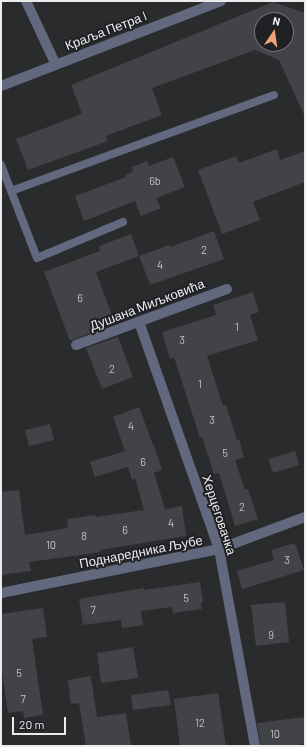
<!DOCTYPE html>
<html>
<head>
<meta charset="utf-8">
<style>
  body { margin:0 }
  #map { position:relative; width:306px; height:747px; overflow:hidden; background:#2a2b2d; font-family:Barlow,sans-serif }
  canvas { display:block }
  .frame { position:absolute; inset:0; border:2px solid #ececee; pointer-events:none }
  .north { position:absolute; left:254px; top:12px; width:40px; height:40px; box-sizing:border-box; background:#202124; border:1px solid #727275; border-radius:50%; rotate:13deg; font-size:11px; font-weight:700; line-height:16px; text-align:center; color:#ececee }
  .north::after { content:''; display:block; margin:auto; width:14px; height:18px; background:#f1a27b; clip-path:polygon(50% 0,100% 100%,50% 72%,0 100%) }
  .scale { position:absolute; left:12px; top:717px; width:54px; height:18px; box-sizing:border-box; border:2px solid #ececee; border-top:0; padding-left:5px; font-size:12px; line-height:14px; white-space:nowrap; color:#ececee; -webkit-text-stroke:3px #202124; paint-order:stroke }
</style>
</head>
<body>
<div id="map">
<canvas width="306" height="747"></canvas>
<div class="frame"></div>
<div class="north">N</div>
<div class="scale">20 m</div>
</div>
<script>
const g = document.querySelector('canvas').getContext('2d');
g.lineJoin = 'round';
function fill(path, color) {
  g.fillStyle = color;
  g.fill(path, 'evenodd');
}
function shape(rows) {
  const path = new Path2D();
  for (const r of rows) {
    path.moveTo(r[0], r[1]);
    for (let i = 2; i < r.length; i += 2) path.lineTo(r[i], r[i + 1]);
  }
  return path;
}
function strokePath(path, color, width, dash) {
  g.strokeStyle = color;
  g.lineWidth = width;
  g.lineCap = dash ? 'butt' : 'round';
  g.setLineDash(dash || []);
  g.stroke(path);
}
function label(font, color, halo, rows, align = 'center') {
  g.font = font + ' Barlow,sans-serif';
  g.lineWidth = 4;
  g.setLineDash([]);
  g.textBaseline = 'middle';
  g.strokeStyle = halo;
  g.fillStyle = color;
  for (const [text, x, y, turn = 0] of rows) {
    g.save();
    g.translate(x, y);
    g.rotate((+turn || 0) * Math.PI / 180);
    g.textAlign = isNaN(turn) ? turn : align;
    if (halo) g.strokeText(text, 0, 0);
    g.fillText(text, 0, 0);
    g.restore();
  }
}
const building = shape([
  [273,2,305,13,305,117,279,60,255,50,152,88,162,115,106,136,108,141,28,170,16,139,82,114,71,85],
  [262,20,286,20,286,44,262,44],
  [277,149,280,160,305,151,305,182,253,202,260,220,222,234,198,170,236,156,239,163],
  [173,157,185,187,156,198,161,208,141,216,135,201,84,221,75,196,126,177,125,175,133,172,132,167,147,161,149,166],
  [214,231,224,259,150,285,139,256,169,245,170,247],
  [131,234,139,256,96,272,115,323,70,341,44,272,100,251,99,246],
  [253,292,259,312,250,315,258,340,207,356,223,406,226,405,237,440,239,439,244,457,235,460,245,490,248,489,258,519,235,526,219,473,214,474,202,437,200,438,174,357,170,359,162,332,216,315,213,305],
  [118,337,133,377,102,389,86,348],
  [139,407,153,445,154,445,162,470,154,473,165,509,182,506,186,536,100,550,101,552,29,562,31,571,1,575,1,492,19,490,25,535,68,528,67,519,95,515,96,517,144,510,135,478,132,480,128,467,95,477,90,462,125,451,113,417],
  [50,424,54,440,29,446,25,430],
  [295,451,299,465,273,473,268,459],
  [295,543,304,570,242,589,237,571,274,560,271,550],
  [200,582,203,602,201,603,202,609,173,613,172,607,141,611,143,625,122,628,121,620,83,625,79,599,144,588,144,590],
  [285,602,289,642,256,646,251,605],
  [43,608,47,637,32,639,43,715,24,718,23,711,8,713,1,665,1,614],
  [133,647,138,678,101,683,97,653],
  [91,676,97,717,126,713,131,746,86,746,79,703,71,704,68,680],
  [168,690,171,705,133,710,131,695],
  [218,693,226,746,180,746,174,699],
  [305,717,305,744,291,746,261,746,257,723]
]);
const service = shape([
  [1,165,37,258,123,222],
  [11,191,274,95]
]);
const minor = shape([
  [26,1,56,65],
  [1,86,221,1],
  [139,322,219,549,255,746],
  [76,345,227,289],
  [1,593,219,549,305,517]
]);
const numberNames = [
  ["6b",155,181],
  ["2",204,250],
  ["4",160,265],
  ["6",80,298],
  ["1",237,327],
  ["3",182,340],
  ["2",112,369],
  ["1",200,384],
  ["3",212,420],
  ["4",131,426],
  ["5",225,453],
  ["6",143,462],
  ["2",242,507],
  ["4",171,523],
  ["6",125,530],
  ["8",84,536],
  ["10",51,545],
  ["3",287,560],
  ["5",186,598],
  ["7",93,610],
  ["9",271,635],
  ["5",19,673],
  ["7",23,699],
  ["12",200,723],
  ["10",275,734]
];
const streetNames = [
  ["Краља Петра I",106,31,-21],
  ["Душана Миљковића",147,305,-21],
  ["Херцеговачка",219,515,72],
  ["Поднаредника Љубе",141,552,-11]
];
fill(building, '#424346');
strokePath(service, '#62697e', 8);
strokePath(minor, '#62697e', 10);
label('11px', '#c2c2c4', null, numberNames);
label('13px', '#ececee', '#202124', streetNames);
</script>
</body>
</html>
